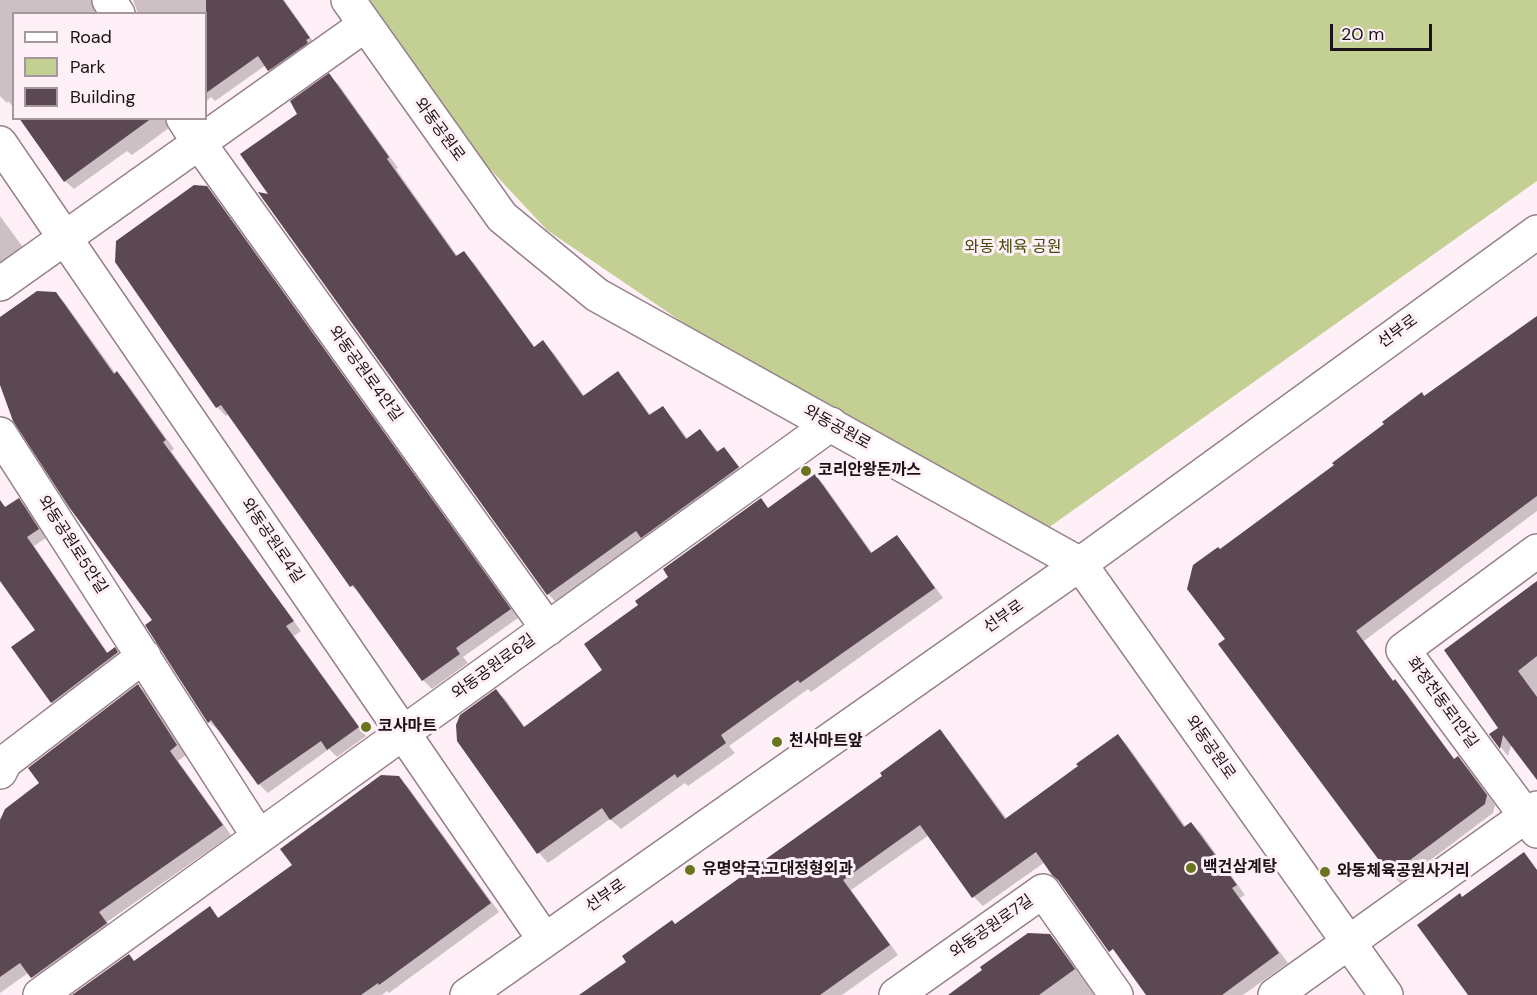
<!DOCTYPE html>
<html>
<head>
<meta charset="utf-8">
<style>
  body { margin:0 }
  #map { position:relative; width:1537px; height:995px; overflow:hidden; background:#fff0f7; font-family:"DM Sans",sans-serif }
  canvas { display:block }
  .legend { position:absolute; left:12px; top:12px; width:195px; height:108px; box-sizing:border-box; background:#fff0f7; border:2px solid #a4989d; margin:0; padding:8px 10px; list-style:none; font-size:18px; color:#1b1317 }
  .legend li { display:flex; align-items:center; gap:12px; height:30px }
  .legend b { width:30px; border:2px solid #a4989d }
  .scale { position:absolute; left:1330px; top:24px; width:102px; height:27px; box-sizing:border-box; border:3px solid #1b1317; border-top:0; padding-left:8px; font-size:18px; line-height:21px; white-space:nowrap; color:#1b1317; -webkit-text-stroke:4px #fff0f7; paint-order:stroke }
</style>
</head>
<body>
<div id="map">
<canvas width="1537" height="995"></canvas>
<ul class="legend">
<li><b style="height:8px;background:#fff"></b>Road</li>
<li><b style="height:16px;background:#c4cf94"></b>Park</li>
<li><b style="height:16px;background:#5c4852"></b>Building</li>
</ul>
<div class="scale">20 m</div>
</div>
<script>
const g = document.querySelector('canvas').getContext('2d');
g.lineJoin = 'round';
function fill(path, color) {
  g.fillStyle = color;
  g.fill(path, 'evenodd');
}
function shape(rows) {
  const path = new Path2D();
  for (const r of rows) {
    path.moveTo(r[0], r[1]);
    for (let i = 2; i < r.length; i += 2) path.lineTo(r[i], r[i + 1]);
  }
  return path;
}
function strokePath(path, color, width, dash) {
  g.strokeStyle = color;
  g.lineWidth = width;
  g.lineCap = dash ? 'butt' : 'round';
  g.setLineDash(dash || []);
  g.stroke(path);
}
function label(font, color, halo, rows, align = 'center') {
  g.font = font + ' "DM Sans","Noto Sans KR",sans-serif';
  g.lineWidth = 6;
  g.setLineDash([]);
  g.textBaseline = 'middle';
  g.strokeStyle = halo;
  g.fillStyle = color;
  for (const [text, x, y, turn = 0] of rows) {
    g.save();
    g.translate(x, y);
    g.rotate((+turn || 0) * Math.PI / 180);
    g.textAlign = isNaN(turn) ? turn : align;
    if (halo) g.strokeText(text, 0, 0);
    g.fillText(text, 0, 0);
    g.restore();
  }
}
const green = shape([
  [370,0,1537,0,1537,181,1017,550,547,230,461,138]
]);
const shadow = shape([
  [0,0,101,0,99,14,14,14,14,108,8,101,7,103,0,96],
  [133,0,284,0,317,47,278,78,266,65,215,101,211,97,206,102,206,14,138,14],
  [329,75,339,85,398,168,396,169,458,257,464,253,474,263,535,348,543,342,553,352,585,397,618,373,627,383,651,416,662,408,672,418,688,439,700,431,719,452,724,449,748,478,558,604,548,594,272,196,299,114],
  [21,118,175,118,173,125,132,155,127,151,74,189,65,181],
  [206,188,215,197,518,618,463,657,468,663,432,689,423,680,361,593,351,586,229,413,226,416,217,407],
  [0,216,25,250,0,268],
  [55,293,64,302,116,374,117,373,126,382,174,449,171,451,301,631,294,636,366,736,337,757,329,749,268,793,259,784,220,729,218,730,209,722,147,625,154,620,0,380,0,319],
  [1537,321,1537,511,1364,641,1394,682,1404,690,1455,760,1458,758,1467,767,1495,805,1493,813,1400,883,1392,874,1220,644,1227,639,1220,551,1425,397],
  [815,476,824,485,873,554,897,537,906,547,943,598,811,692,808,689,729,746,735,753,688,786,685,783,621,829,610,819,548,863,539,853,459,740,496,691,506,700,525,728,604,670,640,606,670,577,760,500,769,509],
  [19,500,27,508,46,538,34,546,108,653,114,649,123,657,61,711,52,702,13,648,37,630,0,578,0,513],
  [1537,583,1537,775,1512,743,1508,756,1491,735,1500,728],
  [138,686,148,695,186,755,178,761,231,835,107,922,116,933,42,987,28,973,0,993,0,824],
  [940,731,949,741,1007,819,1080,766,1118,736,1127,745,1186,827,1191,823,1201,833,1245,895,1240,898,1288,963,1243,995,1148,995,1099,928,1045,862,983,906,974,897,929,835,851,890,898,955,842,995,581,995,884,777],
  [398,778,408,787,499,912,389,993,387,991,382,995,75,995,135,962,209,908,219,918,294,866],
  [1050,936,1059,945,1094,995,950,995]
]);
const building = shape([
  [206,0,283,0,310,38,306,40,308,43,268,71,258,56,206,93],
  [329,73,389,157,387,159,456,256,464,251,534,347,543,340,583,396,618,371,649,415,663,406,686,439,700,429,717,452,724,447,739,467,641,538,636,531,547,595,258,192,268,194,240,154,297,114,290,101],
  [19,118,152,118,64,182],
  [194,185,207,186,511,609,456,648,460,654,422,681,353,585,350,587,221,405,216,408,115,262,116,241],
  [37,291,56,292,114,374,117,371,166,440,163,442,294,621,286,626,359,727,327,750,321,741,258,785,211,720,208,723,145,625,152,620,69,507,13,421,0,385,0,317],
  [1537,316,1537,496,1356,631,1393,681,1395,679,1454,759,1458,756,1487,795,1485,804,1390,875,1218,644,1225,639,1187,589,1193,565,1218,547,1220,549,1334,465,1332,463,1384,424,1382,422,1422,392,1424,396],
  [815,474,871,553,897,535,935,588,800,683,798,680,721,735,726,743,677,778,675,774,610,820,602,808,537,854,457,741,456,725,460,715,496,689,524,727,602,670,584,644,638,605,635,601,668,577,663,569,761,498,768,508],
  [19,498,39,529,27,537,107,653,115,647,118,652,51,703,11,647,35,630,0,581,0,500,5,507],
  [1537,581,1537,656,1518,671,1537,697,1537,780,1503,735,1500,749,1489,734,1498,728,1444,650],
  [138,684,177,745,170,751,223,825,99,912,107,923,31,978,20,963,0,977,0,820,5,809,39,783,28,768],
  [940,729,1005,819,1078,766,1076,764,1118,734,1184,827,1191,822,1237,885,1232,888,1279,953,1222,995,1146,995,1113,949,1109,952,1058,880,1052,875,1036,852,972,898,920,825,843,880,890,945,820,995,579,995,626,962,622,956,672,920,675,924,882,776,880,773],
  [381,775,399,776,491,903,379,985,378,983,361,995,72,995,129,954,134,961,210,906,218,918,292,865,280,849],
  [1524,852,1537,870,1537,995,1468,995,1417,925,1460,893,1462,897],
  [1028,933,1050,934,1075,969,1039,995,948,995,982,970,980,967]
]);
const minor = shape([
  [109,0,118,14],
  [348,0,502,217,597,295,1080,564,1386,995],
  [183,118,199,143,548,629],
  [0,143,544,939],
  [0,284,365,25],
  [0,434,259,837],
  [1537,551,1403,650,1537,831],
  [0,772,5,762,144,656],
  [40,995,831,424],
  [896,995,1043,891,1116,995],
  [1275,995,1537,808]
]);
const major = shape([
  [467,995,1080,564,1537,232]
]);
const markers = [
  [806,471,6,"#69741e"],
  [366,727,6,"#69741e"],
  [777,742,6,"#69741e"],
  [1191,868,6,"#69741e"],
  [690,870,6,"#69741e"],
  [1325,872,6,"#69741e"]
];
const streetNames = [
  ["와동공원로",439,130,54],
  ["선부로",1398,332,-36],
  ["와동공원로4안길",365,374,54],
  ["와동공원로",837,428,29],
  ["와동공원로4길",272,541,56],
  ["와동공원로5안길",72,545,57],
  ["선부로",1004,617,-35],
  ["와동공원로6길",494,667,-36],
  ["화정천동로1안길",1442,703,54],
  ["와동공원로",1210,748,55],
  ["선부로",606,896,-35],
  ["와동공원로7길",992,927,-35]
];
const parkNames = [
  ["와동 체육 공원",1013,248]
];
const poiNames = [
  ["코리안왕돈까스",818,471],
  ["코사마트",378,727],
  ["천사마트앞",789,742],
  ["백건삼계탕",1203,868],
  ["유명약국.고대정형외과",702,870],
  ["와동체육공원사거리",1337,872]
];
fill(green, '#c4cf94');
fill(shadow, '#0003');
fill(building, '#5c4852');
strokePath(minor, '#97808b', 36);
strokePath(major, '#97808b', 36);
strokePath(minor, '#fff', 33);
strokePath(major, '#fff', 33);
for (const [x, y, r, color] of markers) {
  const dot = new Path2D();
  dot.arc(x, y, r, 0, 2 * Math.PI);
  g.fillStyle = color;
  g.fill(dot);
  strokePath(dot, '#fff0f7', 2);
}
label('16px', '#1b1317', '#fff0f7', streetNames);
label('16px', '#404808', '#fff0f7', parkNames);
label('bold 16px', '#1b1317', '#fff0f7', poiNames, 'left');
</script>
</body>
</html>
